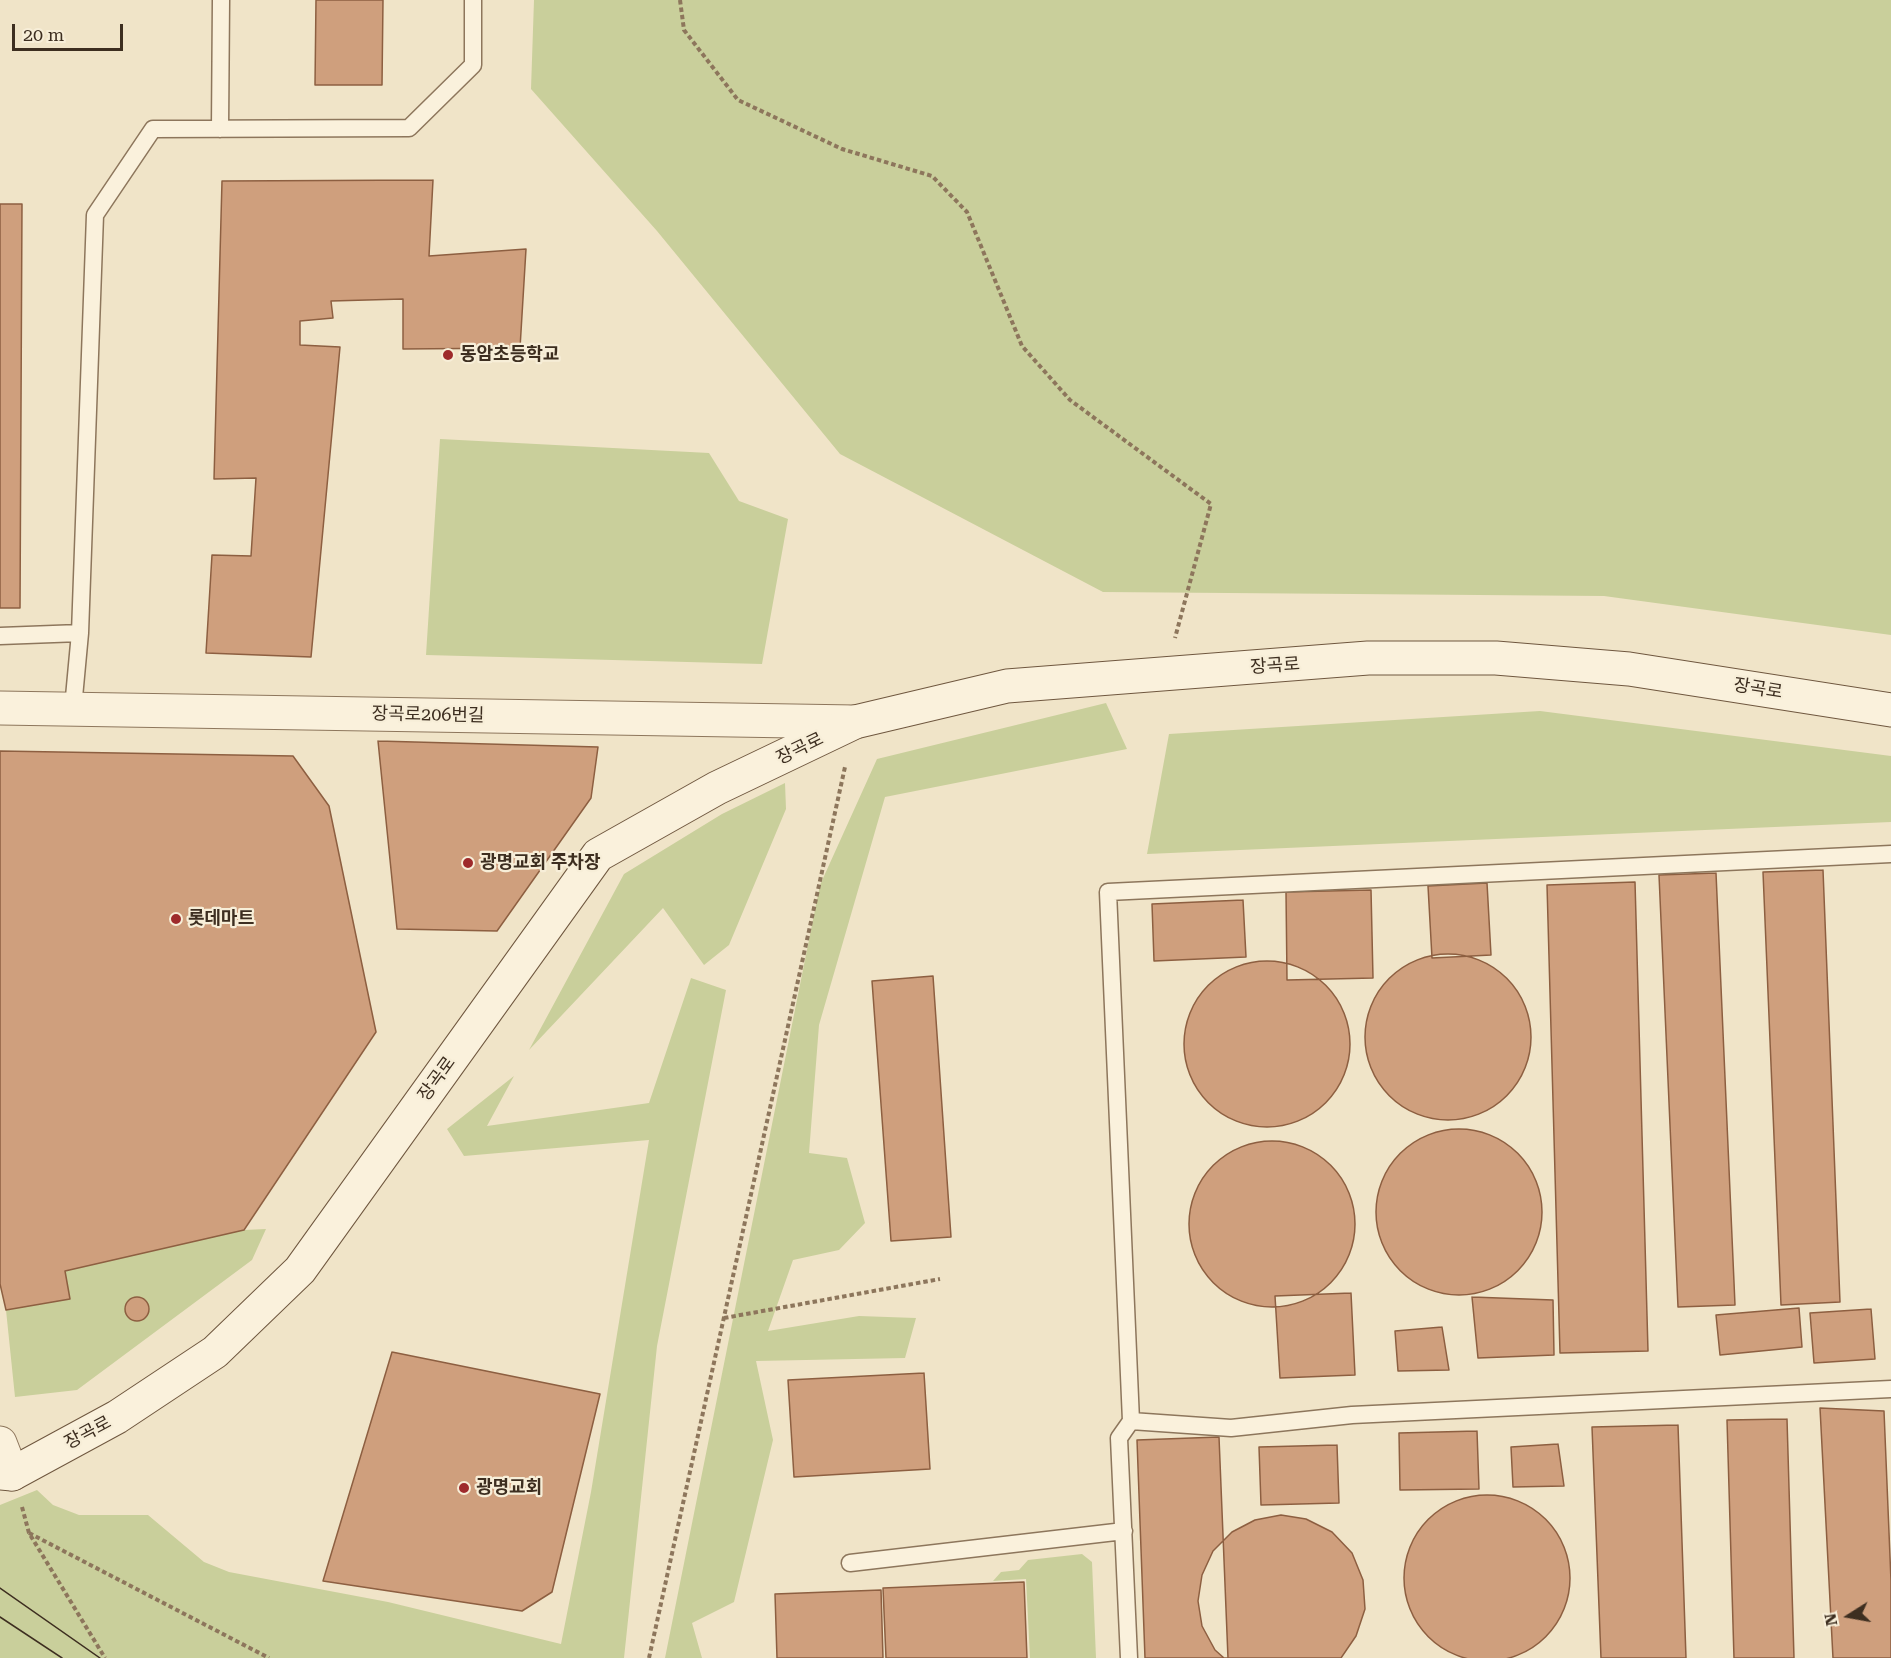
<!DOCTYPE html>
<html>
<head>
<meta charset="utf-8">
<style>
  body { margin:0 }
  #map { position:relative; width:1891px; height:1658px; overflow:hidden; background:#f0e4c8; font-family:"Roboto Serif",serif }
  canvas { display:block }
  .north { position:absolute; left:1819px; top:1586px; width:60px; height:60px; -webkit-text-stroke:4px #f7eed8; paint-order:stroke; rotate:259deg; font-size:16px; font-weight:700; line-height:24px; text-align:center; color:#3d2e20 }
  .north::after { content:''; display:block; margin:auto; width:21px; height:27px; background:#3d2e20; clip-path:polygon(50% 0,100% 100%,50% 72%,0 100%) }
  .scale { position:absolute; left:12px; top:24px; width:111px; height:27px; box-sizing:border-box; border:3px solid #3d2e20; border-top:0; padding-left:8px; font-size:18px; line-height:21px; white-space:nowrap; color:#3d2e20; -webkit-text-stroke:4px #f7eed8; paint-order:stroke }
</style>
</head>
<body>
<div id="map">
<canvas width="1891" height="1658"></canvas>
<div class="north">N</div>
<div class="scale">20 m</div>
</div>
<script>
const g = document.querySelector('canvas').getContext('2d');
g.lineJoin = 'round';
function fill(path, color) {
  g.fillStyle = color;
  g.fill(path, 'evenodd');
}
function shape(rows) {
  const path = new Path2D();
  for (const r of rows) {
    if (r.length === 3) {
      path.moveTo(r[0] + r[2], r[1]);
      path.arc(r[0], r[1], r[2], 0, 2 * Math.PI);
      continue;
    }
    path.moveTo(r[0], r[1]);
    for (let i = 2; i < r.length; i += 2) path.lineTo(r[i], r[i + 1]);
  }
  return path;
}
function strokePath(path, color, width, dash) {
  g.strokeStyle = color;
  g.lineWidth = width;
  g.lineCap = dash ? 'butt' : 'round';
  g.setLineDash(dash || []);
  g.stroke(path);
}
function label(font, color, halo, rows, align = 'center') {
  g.font = font + ' "Roboto Serif","Noto Sans KR",serif';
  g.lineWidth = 4.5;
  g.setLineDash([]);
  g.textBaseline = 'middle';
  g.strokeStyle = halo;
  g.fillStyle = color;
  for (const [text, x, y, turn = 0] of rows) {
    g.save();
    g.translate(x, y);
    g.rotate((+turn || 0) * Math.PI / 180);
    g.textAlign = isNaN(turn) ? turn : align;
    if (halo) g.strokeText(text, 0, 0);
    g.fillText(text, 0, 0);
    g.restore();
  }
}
const green = shape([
  [534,0,1891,0,1891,635,1604,596,1103,592,840,454,657,231,531,89],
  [440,439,709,453,739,501,788,519,762,664,426,655],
  [1106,703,1127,749,885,797,819,1025,809,1153,847,1158,865,1223,839,1250,793,1260,768,1331,859,1316,916,1318,905,1358,756,1361,773,1440,734,1602,692,1623,702,1658,665,1658,820,885,877,759],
  [1540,711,1891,756,1891,822,1147,854,1169,734],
  [785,783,786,809,729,945,704,965,663,908,529,1050,624,874,722,814],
  [691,978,726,990,657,1346,624,1658,0,1658,0,1505,37,1490,53,1505,79,1515,148,1515,204,1562,229,1572,388,1602,561,1644,591,1492,649,1140,464,1156,447,1129,514,1076,487,1126,649,1103],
  [266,1229,252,1260,77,1390,15,1397,6,1310,70,1299,65,1271,244,1230],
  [1082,1554,1092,1562,1096,1658,1030,1658,1026,1579,993,1581,1001,1572,1019,1570,1028,1560]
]);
const building = shape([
  [316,0,383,0,382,85,315,85,316,0],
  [433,180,429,256,526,249,520,348,403,349,403,299,331,301,333,318,300,321,300,345,340,347,311,657,206,653,212,555,251,556,256,478,214,479,222,181,433,180],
  [0,204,22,204,20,608,0,608,0,204],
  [378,741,598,747,591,798,497,931,397,929,378,741],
  [0,751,293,756,329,806,376,1032,244,1230,65,1271,70,1299,6,1310,0,1284,0,751],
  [1823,870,1840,1302,1781,1305,1763,872,1823,870],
  [1716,873,1735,1305,1678,1307,1659,875,1716,873],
  [1635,882,1648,1351,1560,1353,1547,885,1635,882],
  [1487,883,1491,955,1432,958,1428,886,1487,883],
  [1371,890,1373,978,1287,980,1286,892,1371,890],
  [1243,900,1246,957,1154,961,1152,904,1243,900],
  [1448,1037,83],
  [1267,1044,83],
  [933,976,951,1237,891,1241,872,981,933,976],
  [1459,1212,83],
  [1272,1224,83],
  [1351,1293,1355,1375,1280,1378,1275,1296,1351,1293],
  [137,1309,12],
  [1472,1297,1553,1300,1554,1355,1478,1358,1472,1297],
  [1799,1308,1802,1347,1720,1355,1716,1315,1799,1308],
  [1871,1309,1875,1359,1814,1363,1810,1313,1871,1309],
  [1442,1327,1449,1370,1398,1371,1395,1331,1442,1327],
  [392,1352,600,1394,552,1592,522,1611,323,1581,392,1352],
  [924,1373,930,1469,794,1477,788,1380,924,1373],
  [1820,1408,1884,1411,1891,1581,1891,1658,1833,1658,1820,1408],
  [1787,1419,1794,1658,1734,1658,1727,1420,1787,1419],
  [1678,1425,1686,1658,1601,1658,1592,1427,1678,1425],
  [1477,1431,1479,1489,1400,1490,1399,1433,1477,1431],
  [1219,1437,1228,1658,1145,1658,1137,1440,1219,1437],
  [1558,1444,1564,1486,1513,1487,1511,1447,1558,1444],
  [1337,1445,1339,1503,1261,1505,1259,1447,1337,1445],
  [1487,1578,83],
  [1281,1515,1306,1519,1332,1532,1352,1553,1363,1580,1365,1609,1356,1636,1341,1658,1224,1658,1215,1650,1202,1626,1198,1601,1202,1575,1213,1551,1232,1532,1255,1520,1281,1515],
  [1024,1582,1027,1658,886,1658,883,1588,1024,1582],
  [881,1590,883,1658,777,1658,775,1594,881,1590]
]);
const path = shape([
  [680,0,684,30,738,100,842,149,932,176,967,212,1022,346,1070,400,1211,504,1175,638],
  [724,1318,940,1279],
  [22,1507,29,1533,105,1658],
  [29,1533,269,1658],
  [649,1658,845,767]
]);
const lane = shape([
  [220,129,221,0],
  [0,636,80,633,95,215,153,129,409,128,473,65,473,0],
  [73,708,80,633],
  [1891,854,1108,892,1131,1421,1231,1428,1352,1415,1891,1389],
  [850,1563,1124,1531],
  [1129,1658,1119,1438,1131,1421]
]);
const street = shape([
  [0,708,855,722],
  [0,1443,12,1474]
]);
const secondary = shape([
  [0,1473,12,1474,117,1417,215,1352,300,1270,598,855,717,788,855,722,1007,686,1368,658,1496,658,1629,669,1891,710]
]);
const tram = shape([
  [0,1588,100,1658],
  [0,1617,62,1658]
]);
const markers = [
  [448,355,6,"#9e2a2b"],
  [468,863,6,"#9e2a2b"],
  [176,919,6,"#9e2a2b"],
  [464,1488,6,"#9e2a2b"]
];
const poiNames = [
  ["동암초등학교",460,355],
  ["광명교회 주차장",480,863],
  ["롯데마트",188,919],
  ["광명교회",476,1488]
];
const streetNames = [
  ["장곡로",1275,666,-4],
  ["장곡로",1758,689,9],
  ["장곡로206번길",428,715,1],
  ["장곡로",800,749,-26],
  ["장곡로",437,1079,-54],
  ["장곡로",88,1433,-28]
];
fill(green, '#c9cf9b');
fill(building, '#cf9f7d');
strokePath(building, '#8d5f41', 1.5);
strokePath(lane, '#8d765c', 19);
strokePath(street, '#8d765c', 35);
strokePath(secondary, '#6f573f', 35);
strokePath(path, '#8d765c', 4, [4.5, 3]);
strokePath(lane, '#faf1dc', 16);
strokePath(street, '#faf1dc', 33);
strokePath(secondary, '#faf1dc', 33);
strokePath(tram, '#3d2e20', 1.5);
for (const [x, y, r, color] of markers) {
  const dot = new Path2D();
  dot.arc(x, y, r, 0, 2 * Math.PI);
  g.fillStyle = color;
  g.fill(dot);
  strokePath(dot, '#f7eed8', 2);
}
label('bold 18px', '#3d2e20', '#f7eed8', poiNames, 'left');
label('18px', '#3d2e20', '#f7eed8', streetNames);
</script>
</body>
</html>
